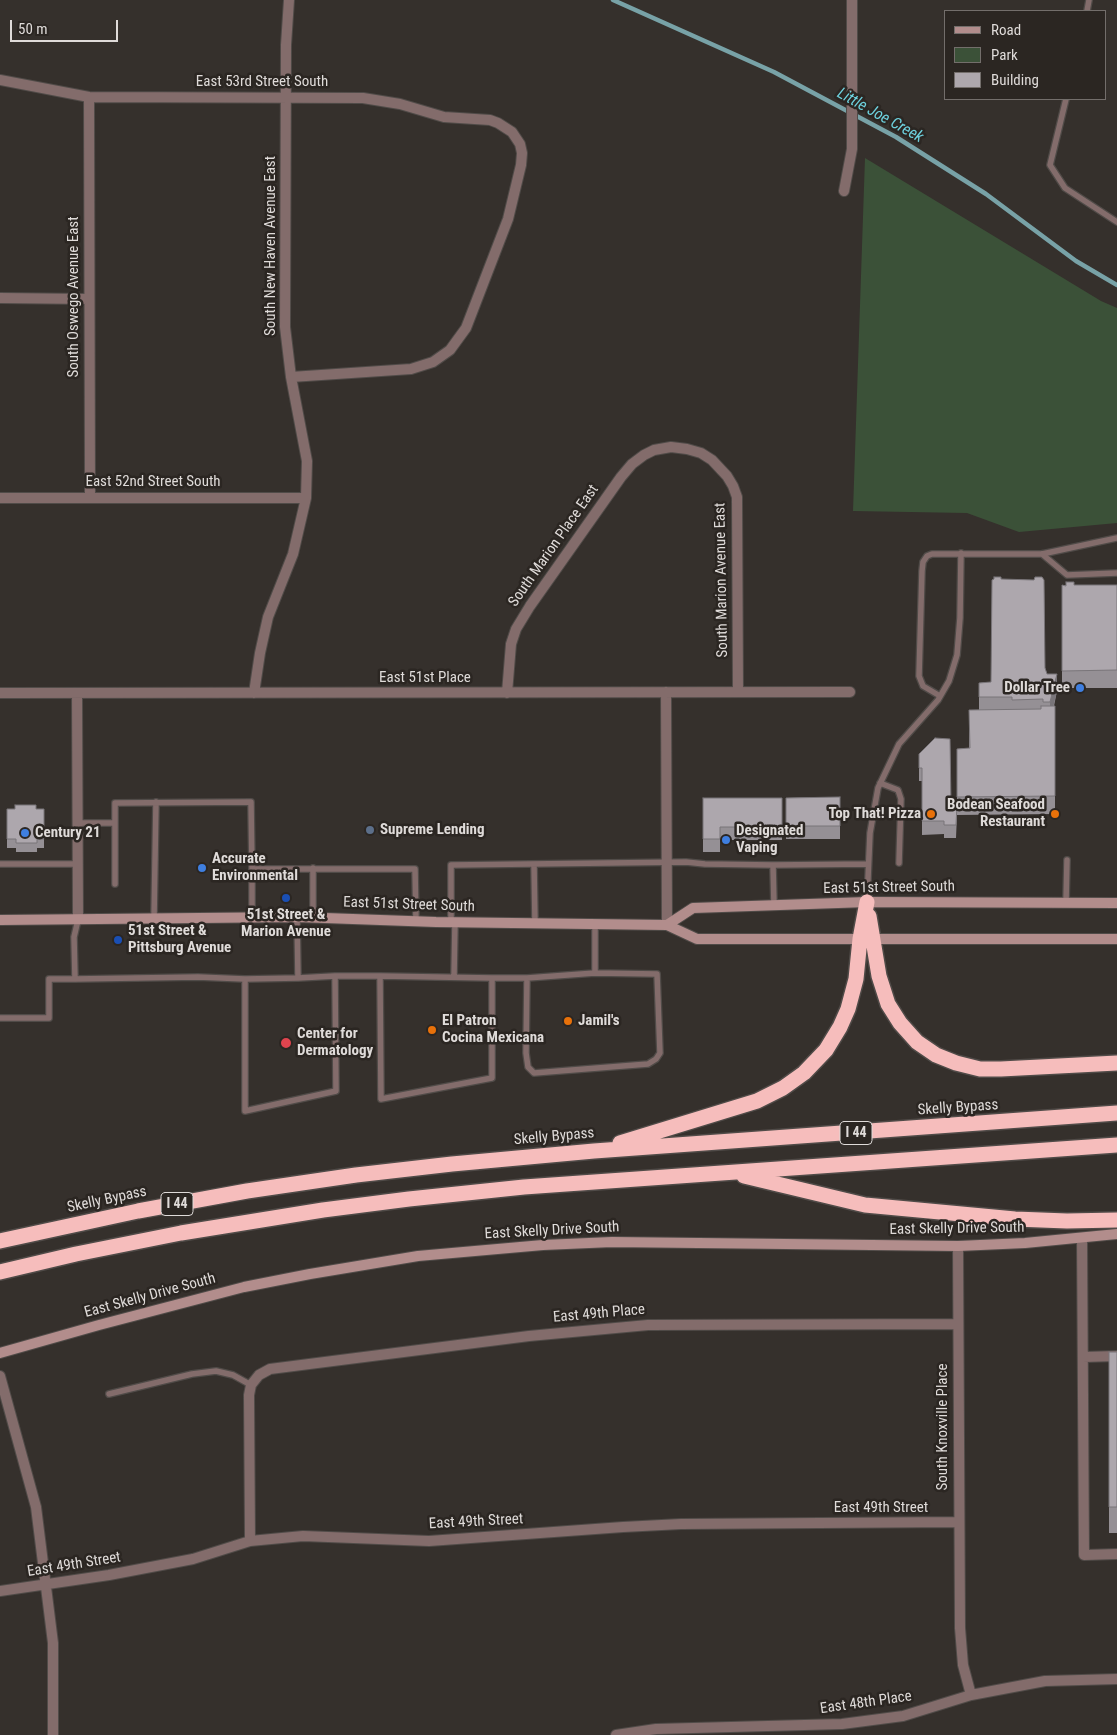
<!DOCTYPE html>
<html>
<head>
<meta charset="utf-8">
<style>
  body { margin:0 }
  #map { position:relative; width:1117px; height:1735px; overflow:hidden; background:#35302c; font-family:"Roboto Condensed",sans-serif }
  canvas { display:block }
  .legend { position:absolute; left:944px; top:10px; width:162px; height:90px; box-sizing:border-box; background:#2b2622; border:1px solid #736e6b; margin:0; padding:6px 9px; list-style:none; font-size:15px; color:#dfdbd9 }
  .legend li { display:flex; align-items:center; gap:10px; height:25px }
  .legend b { width:25px; border:1px solid #736e6b }
  .scale { position:absolute; left:10px; top:20px; width:108px; height:22px; box-sizing:border-box; border:2px solid #dfdbd9; border-top:0; padding-left:6px; font-size:15px; line-height:18px; white-space:nowrap; color:#dfdbd9; -webkit-text-stroke:4px #2b2622; paint-order:stroke }
</style>
</head>
<body>
<div id="map">
<canvas width="1117" height="1735"></canvas>
<ul class="legend">
<li><b style="height:6px;background:#b28d8c"></b>Road</li>
<li><b style="height:14px;background:#3b5138"></b>Park</li>
<li><b style="height:14px;background:#ada7ad"></b>Building</li>
</ul>
<div class="scale">50 m</div>
</div>
<script>
const g = document.querySelector('canvas').getContext('2d');
g.lineJoin = 'round';
function fill(path, color) {
  g.fillStyle = color;
  g.fill(path, 'evenodd');
}
function shape(rows) {
  const path = new Path2D();
  for (const r of rows) {
    path.moveTo(r[0], r[1]);
    for (let i = 2; i < r.length; i += 2) path.lineTo(r[i], r[i + 1]);
  }
  return path;
}
function strokePath(path, color, width, dash) {
  g.strokeStyle = color;
  g.lineWidth = width;
  g.lineCap = dash ? 'butt' : 'round';
  g.setLineDash(dash || []);
  g.stroke(path);
}
function label(font, color, halo, rows, align = 'center') {
  g.font = font + ' "Roboto Condensed",sans-serif';
  g.lineWidth = 5;
  g.setLineDash([]);
  g.textBaseline = 'middle';
  g.strokeStyle = halo;
  g.fillStyle = color;
  for (const [text, x, y, turn = 0] of rows) {
    g.save();
    g.translate(x, y);
    g.rotate((+turn || 0) * Math.PI / 180);
    g.textAlign = isNaN(turn) ? turn : align;
    if (halo) g.strokeText(text, 0, 0);
    g.fillText(text, 0, 0);
    g.restore();
  }
}
const green = shape([
  [865,158,1101,301,1117,308,1117,523,1019,532,967,513,853,511]
]);
const stream = shape([
  [613,0,774,72,896,137,986,194,1076,261,1117,285]
]);
const lane = shape([
  [1087,11,1089,0],
  [1066,99,1050,165,1065,188,1117,222],
  [1042,554,1067,575,1117,573],
  [940,696,923,686,919,676,922,571,923,562,927,556,932,554,1042,554,1117,538],
  [880,783,898,790,901,799,899,863],
  [78,823,115,823],
  [0,864,78,864],
  [534,864,535,923],
  [773,865,774,905],
  [115,884,115,803,251,802,252,869],
  [867,901,870,833,878,788,899,744,938,700,949,681,957,655,960,618,961,553],
  [1066,902,1067,860],
  [252,917,252,869,415,869,416,921],
  [297,917,298,978,245,979,245,1111,336,1091,335,976,298,978],
  [313,917,313,868],
  [154,918,156,802],
  [451,922,451,865,686,862,705,864,773,865,868,864],
  [595,924,595,973],
  [595,973,657,974,660,1053,656,1059,648,1064,534,1073,528,1067,526,1053,527,978,595,973],
  [335,976,380,976],
  [380,976,492,978,492,1078,381,1099,380,976],
  [454,977,455,922],
  [492,978,527,978],
  [75,979,198,977,245,979],
  [0,1018,49,1018,49,979,75,979,74,937,78,920],
  [109,1394,192,1374,216,1371,233,1375,251,1385]
]);
const street = shape([
  [0,80,89,97,363,98,400,104,444,117,490,120,498,123,512,132,520,144,522,153,521,165,508,219,466,328,450,350,433,362,411,369,291,377],
  [89,97,90,497],
  [844,191,852,149,852,0],
  [0,298,89,299],
  [0,498,306,498],
  [666,692,667,925],
  [0,693,850,692],
  [77,693,78,920],
  [254,693,260,653,268,617,293,554,306,498,307,461,291,377,285,327,286,45,289,0],
  [507,693,511,644,516,629,530,606,621,477,632,464,644,455,654,450,671,447,687,449,701,453,712,460,727,476,733,486,737,497,738,692],
  [1082,1238,1084,1555,1117,1554],
  [958,1246,960,1628,963,1665,971,1695],
  [1083,1357,1117,1356],
  [0,1376,36,1507,53,1643,53,1735],
  [250,1541,249,1395,251,1385,259,1375,270,1369,529,1336,648,1325,958,1324],
  [0,1591,109,1575,193,1559,250,1541,303,1536,429,1541,623,1527,681,1524,958,1522],
  [616,1735,656,1729,842,1724,903,1716,971,1695,1045,1681,1117,1679]
]);
const secondary = shape([
  [0,920,297,917,436,922,667,925,697,939,1117,939],
  [667,925,693,908,867,902,1117,903],
  [0,1353,99,1325,244,1287,310,1274,418,1256,543,1245,612,1242,958,1246,1025,1243,1117,1234]
]);
const highway = shape([
  [869,916,879,976,888,1004,900,1023,917,1042,936,1055,956,1063,980,1069,1001,1069,1117,1063],
  [620,1143,757,1101,783,1088,804,1073,826,1050,840,1027,848,1009,856,979,860,939,867,902],
  [744,1176,865,1205,1015,1219,1067,1221,1117,1220],
  [0,1241,138,1211,247,1191,356,1175,452,1164,594,1151,1117,1113],
  [0,1272,76,1254,181,1233,323,1210,409,1199,524,1187,1117,1145]
]);
const wall = shape([
  [1001,579,1045,668,1047,674,1057,691,1054,706,1055,706,1055,814,957,815,956,838,944,838,944,834,922,835,922,781,919,781,919,754,951,804,957,804,957,749,969,748,969,710,979,710,979,683,991,682],
  [1062,585,1117,585,1117,688,1062,688],
  [840,797,840,839,786,839,786,798],
  [703,798,782,798,782,840,720,840,720,852,703,852],
  [7,809,44,809,44,848,37,848,37,852,16,852,16,848,7,848],
  [1109,1352,1117,1352,1117,1533,1109,1533]
]);
const shadedWall = shape([
  [1057,674,1057,691,1050,720,1050,702]
]);
const building = shape([
  [994,577,1001,577,1001,579,1034,580,1035,577,1042,577,1044,580,1045,668,1047,674,1057,674,1050,702,1043,702,1043,699,1012,700,1012,697,979,697,979,683,991,682,992,580,994,579,994,577],
  [1066,582,1074,582,1074,585,1117,585,1117,670,1062,671,1062,585,1066,586,1066,582],
  [1041,706,1055,706,1055,796,957,797,957,749,970,748,969,710,1041,709,1041,706],
  [935,738,950,739,951,804,957,804,956,825,944,825,944,821,922,821,922,768,919,768,919,754,935,738],
  [840,797,840,826,786,826,786,798,840,797],
  [703,798,782,798,782,827,720,827,720,839,703,839,703,798],
  [15,805,36,805,36,809,44,809,44,839,37,839,37,843,16,843,16,839,7,839,7,809,15,809,15,805],
  [1109,1352,1117,1352,1117,1507,1109,1507,1109,1352]
]);
const markers = [
  [1080,688,5,"#3f7fe0"],
  [931,814,5,"#e8710a"],
  [1055,814,5,"#e8710a"],
  [370,830,5,"#5c6f8a"],
  [25,833,5,"#3f7fe0"],
  [726,840,5,"#3f7fe0"],
  [202,868,5,"#3f7fe0"],
  [286,898,5,"#1a4fb4"],
  [118,940,5,"#1a4fb4"],
  [568,1021,5,"#e8710a"],
  [432,1030,5,"#e8710a"],
  [286,1043,6,"#e0444e"]
];
const shields = [
  [856,1133,32],
  [177,1204,32]
];
const shieldNames = [
  ["I 44",856,1133],
  ["I 44",177,1204]
];
const streetNames = [
  ["East 53rd Street South",262,82],
  ["South New Haven Avenue East",271,246,-90],
  ["South Oswego Avenue East",74,297,-90],
  ["East 52nd Street South",153,482],
  ["South Marion Place East",554,546,-55],
  ["South Marion Avenue East",722,580,-91],
  ["East 51st Place",425,678],
  ["East 51st Street South",889,888,-1],
  ["East 51st Street South",409,905,2],
  ["Skelly Bypass",958,1108,-4],
  ["Skelly Bypass",554,1137,-5],
  ["Skelly Bypass",107,1200,-12],
  ["East Skelly Drive South",957,1229,-1],
  ["East Skelly Drive South",552,1231,-3],
  ["East Skelly Drive South",150,1296,-15],
  ["East 49th Place",599,1314,-5],
  ["South Knoxville Place",943,1427,-90],
  ["East 49th Street",881,1508],
  ["East 49th Street",476,1522,-3],
  ["East 49th Street",74,1565,-9],
  ["East 48th Place",866,1703,-8]
];
const poiNames = [
  ["Dollar Tree",1070,688,"right"],
  ["Bodean Seafood",1045,805,"right"],
  ["Restaurant",1045,822,"right"],
  ["Top That! Pizza",921,814,"right"],
  ["Supreme Lending",380,830],
  ["Designated",736,831],
  ["Vaping",736,848],
  ["Century 21",35,833],
  ["Accurate",212,859],
  ["Environmental",212,876],
  ["51st Street &",286,915,"center"],
  ["Marion Avenue",286,932,"center"],
  ["51st Street &",128,931],
  ["Pittsburg Avenue",128,948],
  ["El Patron",442,1021],
  ["Cocina Mexicana",442,1038],
  ["Jamil's",578,1021],
  ["Center for",297,1034],
  ["Dermatology",297,1051]
];
const waterNames = [
  ["Little Joe Creek",880,116,29]
];
fill(green, '#3b5138');
strokePath(stream, '#78a2a7', 4.5);
strokePath(lane, '#504b48', 8);
strokePath(street, '#504b48', 12);
strokePath(secondary, '#504b48', 12);
strokePath(highway, '#504b48', 18);
strokePath(lane, '#836c6b', 5.5);
strokePath(street, '#836c6b', 10);
strokePath(secondary, '#b28d8c', 10);
strokePath(highway, '#f6bdbc', 15);
fill(wall, '#959095');
fill(shadedWall, '#797579');
fill(building, '#ada7ad');
strokePath(building, '#797579', 1);
for (const [x, y, r, color] of markers) {
  const dot = new Path2D();
  dot.arc(x, y, r, 0, 2 * Math.PI);
  g.fillStyle = color;
  g.fill(dot);
  strokePath(dot, '#2b2622', 2);
}
for (const [x, y, w] of shields) {
  const box = new Path2D();
  box.roundRect(x - w / 2, y - 11.5, w, 23, 4);
  g.fillStyle = '#2b2622';
  g.fill(box);
  strokePath(box, '#dfdbd9', 1);
}
label('bold 14px', '#dfdbd9', null, shieldNames);
label('15px', '#dfdbd9', '#2b2622', streetNames);
label('bold 15px', '#dfdbd9', '#2b2622', poiNames, 'left');
label('italic 16px', '#6ed2df', '#2b2622', waterNames);
</script>
</body>
</html>
